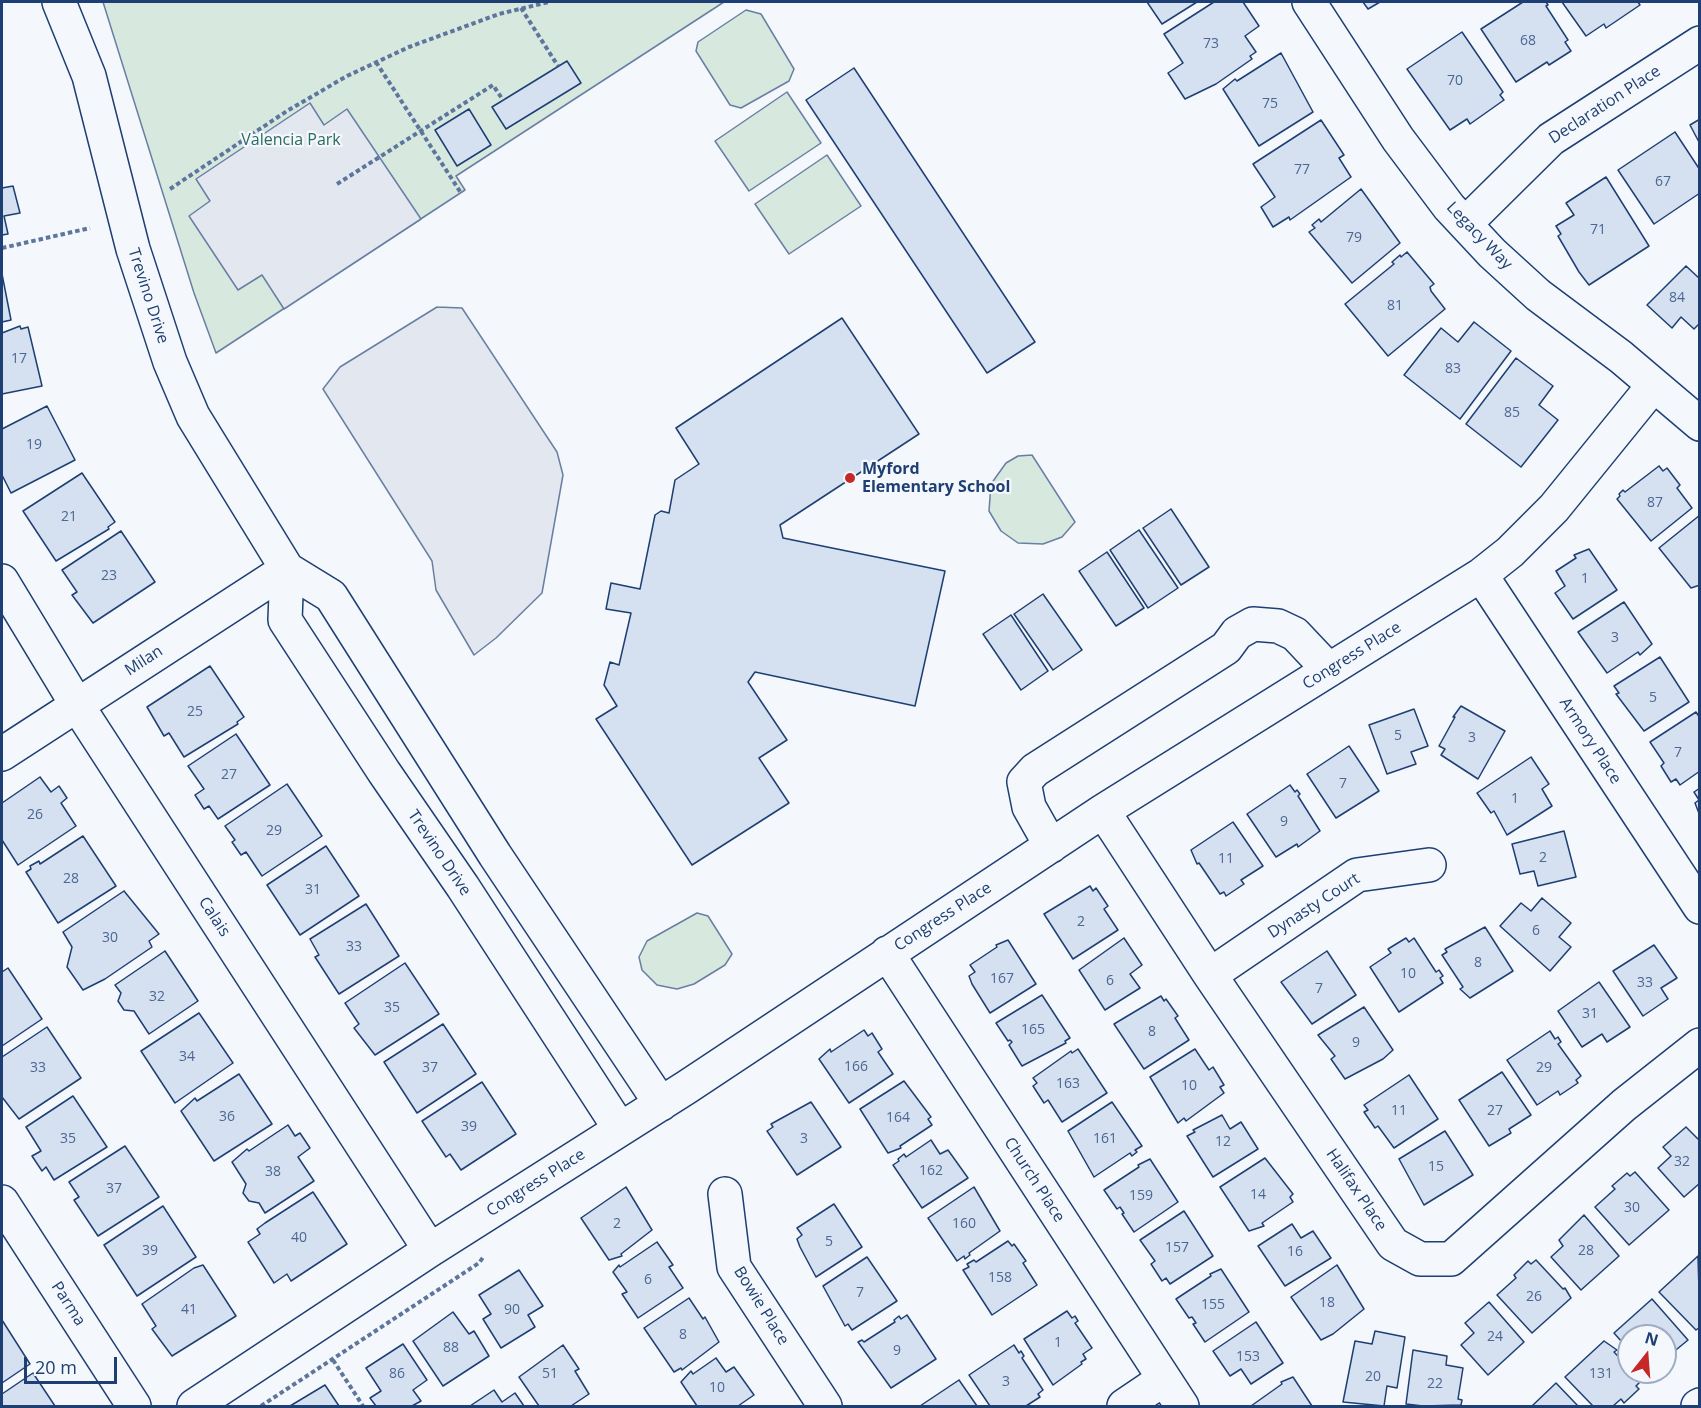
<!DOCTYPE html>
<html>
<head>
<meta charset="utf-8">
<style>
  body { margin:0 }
  #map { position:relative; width:1701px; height:1408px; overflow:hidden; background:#f4f7fb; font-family:"Open Sans",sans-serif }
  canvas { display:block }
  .frame { position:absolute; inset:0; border:3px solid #1d3f73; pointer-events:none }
  .north { position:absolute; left:1617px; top:1324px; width:60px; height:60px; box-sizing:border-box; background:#f4f7fb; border:2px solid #9eadc5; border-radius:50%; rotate:17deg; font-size:16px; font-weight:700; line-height:24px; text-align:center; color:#1d3f73 }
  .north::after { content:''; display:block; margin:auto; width:21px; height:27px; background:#c62828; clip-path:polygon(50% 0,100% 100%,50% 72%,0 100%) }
  .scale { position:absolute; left:24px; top:1357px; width:93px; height:27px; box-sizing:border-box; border:3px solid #1d3f73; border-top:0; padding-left:8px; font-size:18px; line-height:21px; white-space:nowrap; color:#1d3f73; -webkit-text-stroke:4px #f4f7fb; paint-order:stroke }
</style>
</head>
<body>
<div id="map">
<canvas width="1701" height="1408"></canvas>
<div class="frame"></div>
<div class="north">N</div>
<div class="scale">20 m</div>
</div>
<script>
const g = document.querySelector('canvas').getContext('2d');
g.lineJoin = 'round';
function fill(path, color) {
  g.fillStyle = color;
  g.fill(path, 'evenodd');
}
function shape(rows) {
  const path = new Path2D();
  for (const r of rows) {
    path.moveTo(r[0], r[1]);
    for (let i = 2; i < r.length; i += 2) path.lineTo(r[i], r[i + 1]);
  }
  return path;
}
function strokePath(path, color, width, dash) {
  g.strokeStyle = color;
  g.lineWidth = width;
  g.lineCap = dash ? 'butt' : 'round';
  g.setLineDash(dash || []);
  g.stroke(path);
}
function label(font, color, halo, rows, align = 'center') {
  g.font = font + ' "Open Sans",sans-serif';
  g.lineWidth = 4.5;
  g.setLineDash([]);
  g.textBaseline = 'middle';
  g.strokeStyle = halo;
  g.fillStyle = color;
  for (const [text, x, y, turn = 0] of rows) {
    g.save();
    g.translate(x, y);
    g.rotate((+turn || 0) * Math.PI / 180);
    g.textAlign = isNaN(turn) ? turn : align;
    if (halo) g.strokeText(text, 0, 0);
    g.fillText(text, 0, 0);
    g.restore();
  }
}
const green = shape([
  [103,2,724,2,456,176,465,190,216,353,194,293,103,2],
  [746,10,761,14,794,69,789,81,741,108,730,105,696,51,698,42,746,10],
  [787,92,821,143,749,191,715,141,787,92],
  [827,155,861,206,789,254,755,204,827,155],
  [1032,455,1075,522,1062,537,1043,544,1018,543,1001,531,989,511,991,484,1006,463,1018,456,1032,455],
  [697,913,708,916,732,954,725,965,694,984,677,989,657,985,642,970,639,957,647,941,697,913]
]);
const parking = shape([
  [310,103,324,125,347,109,421,219,284,309,262,275,238,290,189,216,210,201,196,179,310,103],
  [437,307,462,308,557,452,563,475,542,593,496,638,474,655,436,590,432,561,323,389,340,367,437,307]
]);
const building = shape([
  [1147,2,1197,2,1162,24,1147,2],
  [1214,2,1243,2,1259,26,1245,36,1256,52,1250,56,1252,59,1216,84,1185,99,1168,73,1183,63,1164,34,1214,2],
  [1363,2,1380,2,1368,9,1363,2],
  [1523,2,1546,2,1548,5,1546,6,1568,40,1565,42,1571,51,1549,65,1547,62,1516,82,1481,29,1523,2],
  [1562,2,1638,2,1640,5,1606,28,1604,24,1586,36,1562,2],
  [1462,32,1503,92,1500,95,1504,100,1470,124,1467,119,1450,130,1407,69,1462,32],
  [1281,53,1313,112,1259,146,1223,89,1235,79,1237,81,1281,53],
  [567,61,581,83,506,129,492,107,567,61],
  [854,68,1035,342,987,373,806,100,854,68],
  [469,109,491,145,457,166,435,130,469,109],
  [1700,119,1700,144,1690,125,1700,119],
  [1321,120,1344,155,1339,158,1351,177,1290,220,1289,217,1273,227,1261,207,1275,197,1253,164,1321,120],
  [1675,132,1700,170,1700,193,1654,224,1618,170,1675,132],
  [1606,177,1649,246,1589,285,1579,272,1558,236,1561,234,1556,226,1574,215,1566,203,1606,177],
  [13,186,20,213,4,216,8,234,2,235,2,188,13,186],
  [1361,189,1400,243,1352,283,1309,232,1315,228,1312,225,1319,219,1321,222,1361,189],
  [1407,252,1434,284,1430,287,1431,291,1445,309,1388,356,1345,304,1394,264,1392,262,1400,255,1401,257,1407,252],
  [1686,266,1700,279,1700,323,1694,329,1681,317,1672,328,1647,305,1686,266],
  [2,274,11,320,2,322,2,274],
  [842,318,919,434,780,525,783,538,945,571,915,706,755,672,748,682,787,740,759,758,789,803,692,865,596,719,617,706,604,685,610,662,619,665,631,613,606,609,611,583,640,589,655,515,661,511,669,513,675,480,699,464,676,428,842,318],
  [1474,322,1511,351,1460,419,1404,375,1441,328,1458,342,1474,322],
  [20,326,21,329,28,327,42,386,2,394,2,333,20,326],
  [1516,358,1553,386,1539,405,1558,420,1521,467,1466,424,1516,358],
  [47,406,75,460,11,493,2,475,2,429,47,406],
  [1659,466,1663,471,1667,468,1680,485,1677,488,1692,508,1651,541,1617,499,1620,496,1619,494,1623,490,1625,492,1659,466],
  [82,473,115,522,108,527,109,529,56,561,23,511,82,473],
  [1171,509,1209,567,1181,585,1143,528,1171,509],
  [1700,515,1700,585,1691,588,1659,548,1700,515],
  [1139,530,1178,588,1148,608,1110,550,1139,530],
  [121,531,155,582,93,623,72,595,77,592,62,570,121,531],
  [1589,549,1617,590,1573,619,1555,593,1565,586,1556,571,1576,558,1574,555,1589,549],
  [1107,552,1144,608,1116,626,1079,571,1107,552],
  [1043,594,1082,650,1053,670,1014,614,1043,594],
  [1624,602,1652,644,1640,655,1638,652,1607,673,1578,632,1624,602],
  [1011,615,1048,671,1021,690,983,634,1011,615],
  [1660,657,1689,702,1644,731,1616,694,1619,693,1614,686,1660,657],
  [210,666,244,717,237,722,238,724,184,757,169,733,164,736,147,707,210,666],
  [1461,706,1505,731,1478,779,1441,755,1445,749,1439,746,1455,717,1453,717,1461,706],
  [1414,709,1428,746,1411,752,1416,764,1387,774,1369,725,1414,709],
  [1696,712,1700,718,1700,771,1680,785,1676,779,1671,782,1661,766,1664,763,1650,742,1696,712],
  [236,734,270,785,218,819,209,806,204,809,195,795,204,789,188,766,236,734],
  [1349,746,1379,791,1336,818,1307,774,1349,746],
  [1531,757,1549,784,1542,789,1552,806,1507,835,1494,811,1491,813,1477,793,1531,757],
  [40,777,51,792,59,786,67,798,61,803,76,826,18,865,2,840,2,803,40,777],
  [287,784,322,836,262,876,246,852,241,855,232,842,235,840,225,826,287,784],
  [1290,785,1295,792,1297,790,1300,794,1298,796,1320,831,1298,847,1297,844,1276,857,1247,814,1290,785],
  [1700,788,1700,816,1695,803,1699,800,1694,792,1700,788],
  [1233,822,1263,866,1241,880,1244,884,1226,896,1224,892,1220,894,1199,863,1197,864,1191,850,1233,822],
  [1564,831,1576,877,1538,886,1534,871,1520,874,1512,844,1564,831],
  [83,836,116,886,58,923,26,872,31,869,30,866,39,861,40,864,83,836],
  [326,846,359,896,300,935,267,885,326,846],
  [1090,886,1093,891,1096,888,1108,906,1104,909,1118,930,1073,959,1044,914,1090,886],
  [124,891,159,934,149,941,152,947,105,979,83,990,67,967,72,947,63,932,124,891],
  [1542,898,1571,923,1559,937,1571,947,1550,971,1500,926,1521,903,1531,911,1542,898],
  [366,904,399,956,339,994,315,957,319,955,310,939,366,904],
  [1485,927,1513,971,1470,998,1460,989,1463,987,1442,955,1447,952,1445,949,1485,927],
  [1124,938,1142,965,1130,974,1140,988,1105,1010,1079,970,1124,938],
  [1406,938,1409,942,1414,938,1436,972,1439,970,1443,976,1440,978,1443,983,1399,1012,1370,967,1391,953,1388,949,1406,938],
  [1008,940,1036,984,990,1013,972,984,969,976,975,972,970,965,997,947,996,945,1008,940],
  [1654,945,1677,978,1661,988,1668,999,1643,1016,1613,971,1654,945],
  [165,951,198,1001,149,1034,134,1011,124,1010,118,1001,121,993,115,985,165,951],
  [1327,951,1356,995,1312,1024,1281,982,1327,951],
  [405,963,439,1014,375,1055,354,1028,359,1024,345,1003,405,963],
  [8,968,42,1019,2,1046,2,972,8,968],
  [1599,982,1630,1027,1607,1042,1602,1034,1582,1047,1558,1011,1599,982],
  [1042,995,1070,1038,1065,1041,1066,1043,1022,1066,1009,1045,1012,1042,1010,1040,1008,1041,996,1023,1042,995],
  [1161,996,1164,1001,1166,999,1178,1016,1175,1018,1189,1040,1144,1069,1114,1024,1161,996],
  [1364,1007,1393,1050,1383,1059,1345,1079,1331,1059,1335,1056,1318,1035,1364,1007],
  [199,1013,233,1063,175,1103,141,1051,199,1013],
  [443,1024,476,1074,417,1113,384,1062,443,1024],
  [47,1027,81,1078,19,1119,2,1097,2,1057,47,1027],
  [864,1030,868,1036,872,1033,882,1049,878,1052,893,1074,849,1103,819,1059,830,1049,831,1052,864,1030],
  [1550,1031,1555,1039,1558,1037,1561,1042,1558,1044,1581,1076,1576,1080,1578,1083,1560,1095,1558,1091,1537,1105,1507,1060,1550,1031],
  [1078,1049,1107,1093,1062,1122,1048,1100,1044,1103,1033,1086,1037,1083,1033,1078,1071,1051,1072,1053,1078,1049],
  [1195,1049,1209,1070,1213,1067,1224,1085,1220,1087,1224,1093,1186,1121,1184,1118,1178,1123,1150,1077,1195,1049],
  [1502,1072,1531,1115,1509,1129,1511,1133,1489,1146,1459,1100,1502,1072],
  [239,1074,272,1124,214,1161,181,1111,195,1098,197,1101,239,1074],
  [1409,1075,1438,1119,1394,1148,1378,1126,1375,1128,1364,1112,1368,1110,1364,1105,1409,1075],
  [904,1081,931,1117,928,1119,932,1125,900,1146,901,1148,888,1153,860,1109,904,1081],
  [482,1082,516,1134,461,1170,450,1154,446,1157,422,1121,482,1082],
  [73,1096,107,1147,54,1180,46,1167,42,1171,32,1156,41,1151,26,1127,73,1096],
  [811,1102,841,1147,797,1175,767,1131,773,1127,771,1124,811,1102],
  [1112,1102,1142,1146,1135,1150,1137,1152,1132,1156,1130,1153,1094,1177,1068,1131,1112,1102],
  [1222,1115,1230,1129,1241,1122,1258,1149,1213,1177,1187,1136,1195,1132,1193,1130,1222,1115],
  [288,1125,295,1136,300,1133,310,1148,298,1157,314,1181,265,1213,259,1203,249,1201,243,1193,246,1184,232,1162,247,1149,249,1151,288,1125],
  [1686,1127,1700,1141,1700,1183,1684,1197,1658,1168,1671,1156,1663,1147,1686,1127],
  [1445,1131,1473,1175,1424,1205,1399,1159,1445,1131],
  [931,1140,940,1154,948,1150,968,1178,922,1208,893,1165,899,1161,898,1159,904,1154,906,1157,931,1140],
  [125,1146,159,1197,98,1236,74,1200,79,1197,69,1182,125,1146],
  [1265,1158,1293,1194,1290,1197,1293,1202,1262,1223,1264,1226,1249,1231,1220,1187,1265,1158],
  [1150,1159,1178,1202,1134,1232,1122,1214,1124,1213,1120,1207,1117,1209,1104,1190,1139,1167,1138,1165,1150,1159],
  [1635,1172,1669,1210,1629,1245,1595,1207,1615,1189,1612,1186,1627,1173,1630,1176,1635,1172],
  [626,1187,652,1230,621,1254,622,1256,609,1260,581,1218,626,1187],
  [974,1187,1000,1231,969,1253,970,1255,965,1259,964,1256,957,1261,928,1218,974,1187],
  [313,1192,347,1244,291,1281,287,1274,274,1283,248,1242,260,1234,257,1229,265,1223,313,1192],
  [834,1204,862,1247,816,1277,800,1247,797,1239,802,1235,797,1228,834,1204],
  [163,1206,196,1257,137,1296,104,1245,163,1206],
  [1184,1211,1213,1256,1170,1284,1166,1278,1162,1281,1151,1264,1155,1261,1140,1240,1184,1211],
  [1584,1215,1619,1256,1581,1290,1551,1257,1563,1246,1559,1240,1584,1215],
  [1292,1224,1301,1238,1313,1231,1331,1258,1285,1286,1258,1246,1292,1224],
  [1008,1241,1012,1246,1014,1244,1026,1261,1023,1263,1037,1285,992,1315,963,1270,969,1267,967,1264,974,1260,976,1262,1008,1241],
  [657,1242,673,1265,669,1267,683,1288,638,1318,622,1294,627,1292,613,1272,619,1265,620,1267,657,1242],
  [1698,1256,1700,1327,1696,1330,1659,1292,1698,1256],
  [867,1257,897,1301,852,1330,848,1324,845,1326,823,1286,867,1257],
  [1536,1260,1563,1289,1565,1288,1571,1298,1532,1333,1497,1295,1516,1278,1514,1275,1528,1261,1531,1264,1536,1260],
  [203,1265,236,1316,172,1356,152,1329,156,1326,142,1304,194,1268,203,1265],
  [1337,1265,1364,1309,1333,1334,1321,1340,1291,1297,1337,1265],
  [1221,1269,1249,1312,1205,1342,1193,1324,1196,1323,1192,1317,1189,1318,1176,1299,1211,1276,1210,1274,1221,1269],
  [519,1270,543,1306,528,1315,535,1327,501,1348,483,1319,491,1314,479,1295,519,1270],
  [689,1298,703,1319,705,1317,719,1342,682,1370,681,1368,674,1372,644,1328,689,1298],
  [1652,1299,1688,1340,1665,1359,1665,1336,1629,1336,1629,1350,1614,1333,1652,1299],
  [1489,1302,1524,1342,1488,1375,1461,1345,1474,1333,1465,1323,1489,1302],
  [1067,1311,1072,1318,1075,1316,1078,1321,1075,1323,1092,1348,1083,1354,1086,1359,1081,1362,1082,1364,1053,1385,1024,1339,1067,1311],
  [453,1312,469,1334,474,1331,489,1356,443,1386,413,1341,453,1312],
  [907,1315,936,1359,891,1388,858,1342,862,1340,864,1342,895,1322,894,1320,899,1316,901,1319,907,1315],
  [2,1320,30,1364,2,1383,2,1320],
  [1256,1322,1283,1363,1251,1384,1241,1369,1230,1376,1213,1351,1256,1322],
  [1375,1331,1405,1337,1397,1388,1387,1386,1384,1406,1343,1402,1355,1341,1372,1344,1375,1331],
  [1604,1341,1617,1350,1614,1352,1629,1368,1629,1372,1633,1372,1641,1381,1636,1386,1639,1389,1624,1403,1621,1399,1613,1406,1593,1406,1565,1377,1604,1341],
  [403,1344,427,1380,413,1390,421,1401,412,1406,376,1406,370,1398,381,1391,366,1368,403,1344],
  [563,1345,579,1369,575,1371,589,1394,571,1406,539,1406,519,1377,563,1345],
  [1014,1345,1019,1353,1021,1351,1024,1356,1022,1358,1043,1390,1038,1394,1040,1397,1026,1406,990,1406,969,1375,1014,1345],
  [1413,1350,1447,1356,1446,1365,1463,1368,1458,1399,1462,1400,1461,1405,1423,1406,1406,1404,1413,1350],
  [716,1358,726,1372,734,1367,754,1395,738,1406,697,1406,681,1382,691,1371,693,1374,716,1358],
  [33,1373,55,1406,2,1406,2,1394,33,1373],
  [1293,1377,1312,1406,1251,1406,1282,1384,1281,1382,1293,1377],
  [959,1380,977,1406,920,1406,959,1380],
  [1556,1383,1578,1406,1532,1406,1556,1383],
  [325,1385,339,1406,290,1406,325,1385],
  [494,1390,502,1402,515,1393,524,1406,470,1406,494,1390]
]);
const path = shape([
  [521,8,558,66],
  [376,62,461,193],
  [337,184,493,85,503,100],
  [170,189,287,111,347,76,409,47,499,14,549,2],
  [2,248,90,228],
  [333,1360,363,1406],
  [261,1406,479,1263,484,1256]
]);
const minor = shape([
  [59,2,89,76,133,249,170,362,193,416,287,569,331,596,495,855,661,1104],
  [1309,2,1398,139,1449,207,1492,253,1538,295,1621,357,1700,424],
  [1465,224,1551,139,1700,43],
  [287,569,285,620,384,772,463,887,620,1129],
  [1481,575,1700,907],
  [2,581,77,705,430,1250],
  [2,754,287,569],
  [1103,811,1210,975,1393,1244,1420,1259,1451,1259,1624,1105,1700,1045],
  [1051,846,1029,807,1024,782,1035,770,1226,648,1237,633,1253,624,1278,626,1295,634,1329,670],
  [887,953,1182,1406],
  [1210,975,1357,875,1429,865],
  [725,1194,734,1267,825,1406],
  [2,1202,134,1406],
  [194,1406,430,1250,687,1087,1103,811,1481,575,1510,552,1554,508,1653,386],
  [1124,1406,1164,1379],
  [1698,1406,1700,1405]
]);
const markers = [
  [850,478,6,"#c62828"]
];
const numberNames = [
  ["68",1528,41],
  ["73",1211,44],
  ["70",1455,81],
  ["75",1270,104],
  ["77",1302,170],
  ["67",1663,182],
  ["71",1598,230],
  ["79",1354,238],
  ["84",1677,298],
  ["81",1395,306],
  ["17",19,359],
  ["83",1453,369],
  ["85",1512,413],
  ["19",34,445],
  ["87",1655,503],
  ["21",69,517],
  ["23",109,576],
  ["1",1585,579],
  ["3",1615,638],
  ["5",1653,698],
  ["25",195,712],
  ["5",1398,736],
  ["3",1472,738],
  ["7",1678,753],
  ["27",229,775],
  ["7",1343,784],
  ["1",1515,799],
  ["26",35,815],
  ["9",1284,822],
  ["29",274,831],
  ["2",1543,858],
  ["11",1226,859],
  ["28",71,879],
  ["31",313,890],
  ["2",1081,922],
  ["6",1536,931],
  ["30",110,938],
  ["33",354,947],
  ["8",1478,963],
  ["10",1408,974],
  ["167",1002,979],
  ["6",1110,981],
  ["33",1645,983],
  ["7",1319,989],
  ["32",157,997],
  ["35",392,1008],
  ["31",1590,1014],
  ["165",1033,1030],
  ["8",1152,1032],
  ["9",1356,1043],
  ["34",187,1057],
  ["166",856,1067],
  ["33",38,1068],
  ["37",430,1068],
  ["29",1544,1068],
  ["163",1068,1084],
  ["10",1189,1086],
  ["11",1399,1111],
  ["27",1495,1111],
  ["36",227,1117],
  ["164",898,1118],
  ["39",469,1127],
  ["35",68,1139],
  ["3",804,1139],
  ["161",1105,1139],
  ["12",1223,1142],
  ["32",1682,1162],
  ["15",1436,1167],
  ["162",931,1171],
  ["38",273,1172],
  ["37",114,1189],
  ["14",1258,1195],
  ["159",1141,1196],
  ["30",1632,1208],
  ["2",617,1224],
  ["160",964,1224],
  ["40",299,1238],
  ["5",829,1242],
  ["157",1177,1248],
  ["39",150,1251],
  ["28",1586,1251],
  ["16",1295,1252],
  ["158",1000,1278],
  ["6",648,1280],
  ["7",860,1293],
  ["26",1534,1297],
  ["18",1327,1303],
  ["155",1213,1305],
  ["41",189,1310],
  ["90",512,1310],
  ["8",683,1335],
  ["24",1495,1337],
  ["1",1058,1343],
  ["88",451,1348],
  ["9",897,1351],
  ["153",1248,1357],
  ["86",397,1374],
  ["51",550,1374],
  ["131",1601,1374],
  ["20",1373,1377],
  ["3",1006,1382],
  ["22",1435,1384],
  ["10",717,1388]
];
const streetNames = [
  ["Declaration Place",1605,105,-33],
  ["Legacy Way",1479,236,46],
  ["Trevino Drive",148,296,72],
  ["Congress Place",1352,656,-32],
  ["Milan",144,661,-33],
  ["Armory Place",1590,741,57],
  ["Trevino Drive",439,853,56],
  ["Dynasty Court",1314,906,-33],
  ["Calais",214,917,57],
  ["Congress Place",943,917,-33],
  ["Church Place",1034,1180,57],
  ["Congress Place",536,1183,-32],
  ["Halifax Place",1356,1190,56],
  ["Parma",68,1304,57],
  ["Bowie Place",761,1306,58]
];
const parkNames = [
  ["Valencia Park",291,140]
];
const poiNames = [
  ["Myford",862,469],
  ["Elementary School",862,487]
];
fill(green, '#d7e8df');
strokePath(green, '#687fa3', 1.5);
fill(parking, '#e3e8f0');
strokePath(parking, '#687fa3', 1.5);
fill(building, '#d5e0f0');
strokePath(building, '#1d3f73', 1.5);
strokePath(minor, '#1d3f73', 36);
strokePath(path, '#5e769c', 4, [4.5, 3]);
strokePath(minor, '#f4f7fb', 33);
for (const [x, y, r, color] of markers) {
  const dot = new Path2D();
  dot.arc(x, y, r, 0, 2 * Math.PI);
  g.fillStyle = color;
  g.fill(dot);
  strokePath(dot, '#f4f7fb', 2);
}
label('14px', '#4b6792', null, numberNames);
label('16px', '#1d3f73', '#f4f7fb', streetNames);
label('16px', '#2c6c60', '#f4f7fb', parkNames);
label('bold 16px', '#1d3f73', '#f4f7fb', poiNames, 'left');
</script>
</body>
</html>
